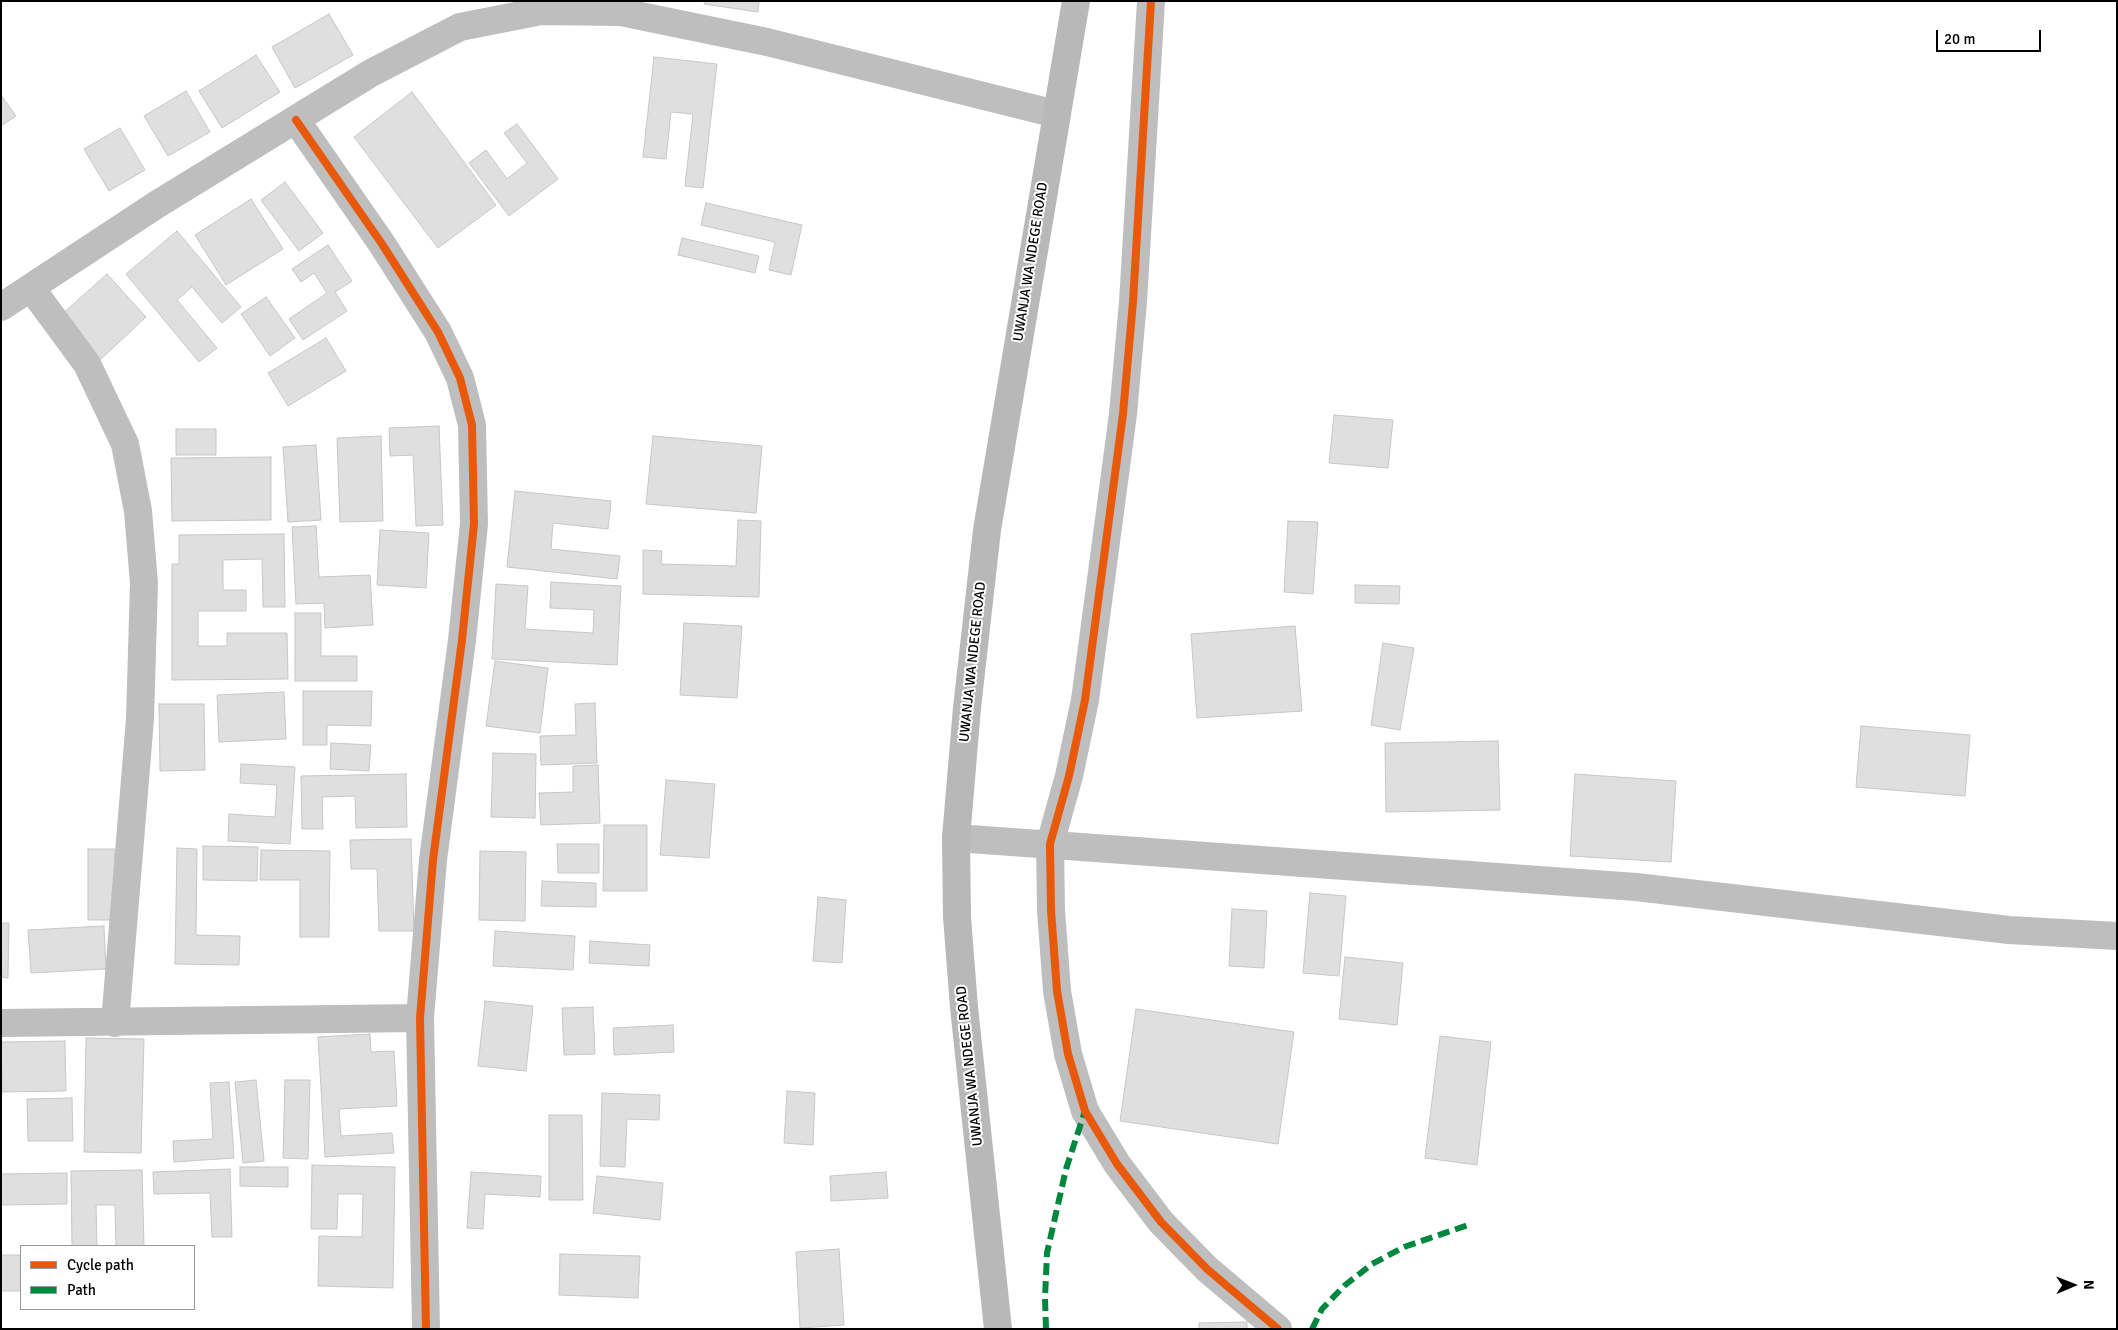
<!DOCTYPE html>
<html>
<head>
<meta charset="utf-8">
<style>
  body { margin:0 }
  #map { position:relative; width:2118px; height:1330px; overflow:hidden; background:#fff; font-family:Signika,sans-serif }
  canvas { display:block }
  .frame { position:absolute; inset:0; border:2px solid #000; pointer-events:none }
  .legend { position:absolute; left:20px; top:1245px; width:175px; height:65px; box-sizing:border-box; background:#fff; border:1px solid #999; margin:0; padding:6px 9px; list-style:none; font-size:15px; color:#000 }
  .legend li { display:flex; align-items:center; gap:10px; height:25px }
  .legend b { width:25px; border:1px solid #999 }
  .north { position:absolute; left:2048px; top:1260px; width:50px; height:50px; -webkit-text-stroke:4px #fff; paint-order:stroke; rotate:89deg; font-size:14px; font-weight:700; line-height:20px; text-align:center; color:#000 }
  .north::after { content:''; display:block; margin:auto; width:18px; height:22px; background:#000; clip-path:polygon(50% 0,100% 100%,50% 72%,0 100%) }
  .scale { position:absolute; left:1936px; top:30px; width:105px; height:22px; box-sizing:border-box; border:2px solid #000; border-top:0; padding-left:6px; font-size:15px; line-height:18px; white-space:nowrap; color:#000; -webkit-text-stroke:4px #fff; paint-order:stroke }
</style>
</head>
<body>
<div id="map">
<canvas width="2118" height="1330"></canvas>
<div class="frame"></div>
<ul class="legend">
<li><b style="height:6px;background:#e8590c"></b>Cycle path</li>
<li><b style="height:6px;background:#00873e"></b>Path</li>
</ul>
<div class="north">N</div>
<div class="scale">20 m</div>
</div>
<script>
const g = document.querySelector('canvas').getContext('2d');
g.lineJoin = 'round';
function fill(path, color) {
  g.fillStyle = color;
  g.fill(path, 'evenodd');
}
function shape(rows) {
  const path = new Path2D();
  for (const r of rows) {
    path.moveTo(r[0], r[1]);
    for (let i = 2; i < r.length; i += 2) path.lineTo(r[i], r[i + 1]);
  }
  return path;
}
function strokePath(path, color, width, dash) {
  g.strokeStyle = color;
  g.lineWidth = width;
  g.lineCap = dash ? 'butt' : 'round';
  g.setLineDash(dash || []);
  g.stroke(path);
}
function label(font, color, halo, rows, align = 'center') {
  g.font = font + ' Signika,sans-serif';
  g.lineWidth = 4;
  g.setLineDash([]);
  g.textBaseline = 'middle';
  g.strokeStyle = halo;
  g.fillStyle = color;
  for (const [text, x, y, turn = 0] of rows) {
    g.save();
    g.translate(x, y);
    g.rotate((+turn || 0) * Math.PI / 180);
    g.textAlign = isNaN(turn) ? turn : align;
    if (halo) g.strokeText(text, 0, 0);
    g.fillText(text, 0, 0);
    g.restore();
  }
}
const building = shape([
  [705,1,759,1,758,12,704,4,705,1],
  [329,14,353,55,295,88,272,47,329,14],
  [256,55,280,92,222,128,199,91,256,55],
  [654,57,717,64,703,188,685,186,693,114,671,112,666,159,643,157,654,57],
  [186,91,210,132,168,156,144,116,186,91],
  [412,92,496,205,438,248,354,137,412,92],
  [1,95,16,116,1,126,1,95],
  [517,124,558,179,509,216,469,163,486,150,507,179,527,163,504,133,517,124],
  [120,128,145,170,109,191,84,149,120,128],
  [285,182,323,233,299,251,261,200,285,182],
  [251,199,283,249,226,285,195,235,251,199],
  [706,203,802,225,791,275,769,270,775,242,701,225,706,203],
  [177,231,241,307,222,323,192,287,177,300,217,348,199,362,126,274,177,231],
  [682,238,759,256,755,273,678,255,682,238],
  [328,245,352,281,335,292,347,311,303,340,289,319,327,293,314,273,301,282,292,269,328,245],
  [107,274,146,317,100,360,60,316,107,274],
  [266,297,295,338,270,356,241,314,266,297],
  [326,338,346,371,288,406,268,373,326,338],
  [1334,415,1393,420,1388,468,1329,463,1334,415],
  [439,426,443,525,416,526,413,455,390,456,389,428,439,426],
  [176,429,216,429,216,455,176,455,176,429],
  [381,436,383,521,340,522,337,438,381,436],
  [653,436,762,446,756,513,646,504,653,436],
  [316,445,321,520,288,522,283,447,316,445],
  [271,457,271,520,172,521,171,458,271,457],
  [515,491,611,501,608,529,553,523,551,549,620,556,617,579,507,567,515,491],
  [738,520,761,521,759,597,643,594,643,550,662,551,661,564,736,566,738,520],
  [1288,521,1318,522,1313,594,1284,592,1288,521],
  [316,526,319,577,370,575,373,625,325,628,324,603,296,604,292,527,316,526],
  [380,530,429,533,426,588,377,585,380,530],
  [284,534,285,607,263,607,262,559,223,560,223,590,246,590,246,611,198,611,198,646,227,646,227,633,287,633,288,679,172,680,172,564,179,564,179,535,284,534],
  [551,582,621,586,617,665,492,659,496,584,528,586,525,629,593,633,594,610,550,608,551,582],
  [1355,585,1400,586,1399,604,1355,603,1355,585],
  [295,613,321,613,321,656,357,656,357,681,295,681,295,613],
  [684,623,742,626,737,698,680,695,684,623],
  [1295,626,1302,711,1197,718,1191,634,1295,626],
  [1383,643,1414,648,1400,730,1371,725,1383,643],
  [495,661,548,668,540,733,486,726,495,661],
  [303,691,372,691,371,726,327,725,327,745,303,745,303,691],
  [284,692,286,739,219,742,217,695,284,692],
  [595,703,597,763,541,765,540,736,576,735,575,704,595,703],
  [159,704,204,704,205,770,160,771,159,704],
  [1861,726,1970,735,1965,796,1856,787,1861,726],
  [1498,741,1500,810,1386,812,1385,743,1498,741],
  [331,743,371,745,369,771,330,769,331,743],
  [493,753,536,754,535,818,491,817,493,753],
  [241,764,295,767,290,844,228,841,229,814,275,817,277,785,240,783,241,764],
  [598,765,600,823,541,825,539,793,573,792,573,766,598,765],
  [406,774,407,827,356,828,355,796,322,797,323,829,302,829,301,776,406,774],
  [1575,774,1676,781,1671,862,1570,856,1575,774],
  [666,780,715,784,709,858,660,855,666,780],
  [604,825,647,825,647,891,603,891,604,825],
  [411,839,414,931,379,931,377,869,351,869,350,840,411,839],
  [557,844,599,844,599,873,558,873,557,844],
  [203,846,258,847,257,881,203,880,203,846],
  [177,848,197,849,196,935,240,936,239,965,175,964,177,848],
  [88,849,115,849,115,920,88,920,88,849],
  [261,850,330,851,329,937,300,937,300,880,260,880,261,850],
  [480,851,526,852,525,921,479,920,480,851],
  [542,881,596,883,596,907,541,906,542,881],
  [1310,893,1346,896,1339,976,1303,973,1310,893],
  [818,897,846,900,842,963,813,961,818,897],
  [1232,909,1267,911,1264,968,1229,966,1232,909],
  [1,923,9,923,8,978,1,977,1,923],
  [104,926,106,969,31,973,28,930,104,926],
  [495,931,575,936,573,970,493,966,495,931],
  [590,941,650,945,649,966,589,963,590,941],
  [1345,957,1403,963,1397,1025,1339,1019,1345,957],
  [485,1001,533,1006,526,1071,478,1066,485,1001],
  [593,1007,595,1054,564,1055,562,1008,593,1007],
  [1136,1009,1294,1032,1278,1144,1120,1121,1136,1009],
  [673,1025,674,1052,614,1055,613,1028,673,1025],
  [370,1034,371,1052,394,1051,397,1106,339,1109,341,1136,392,1133,394,1153,325,1157,318,1037,370,1034],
  [1440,1036,1491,1042,1477,1165,1425,1158,1440,1036],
  [86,1038,144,1039,141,1153,84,1152,86,1038],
  [65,1041,66,1091,2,1092,1,1042,65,1041],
  [256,1080,264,1161,243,1163,235,1082,256,1080],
  [285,1080,310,1080,308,1159,283,1158,285,1080],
  [229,1082,234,1158,174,1162,173,1141,213,1139,210,1083,229,1082],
  [787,1091,815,1093,813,1145,784,1143,787,1091],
  [602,1093,660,1095,659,1120,627,1119,625,1167,600,1166,602,1093],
  [72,1098,73,1141,28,1141,27,1099,72,1098],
  [549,1115,582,1115,583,1200,549,1200,549,1115],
  [312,1165,395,1167,393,1288,318,1286,319,1236,362,1237,363,1194,338,1194,337,1229,311,1229,312,1165],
  [240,1167,288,1167,288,1187,240,1186,240,1167],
  [230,1169,232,1237,212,1237,210,1193,154,1194,153,1172,230,1169],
  [142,1170,144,1246,116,1246,115,1205,96,1205,97,1246,72,1246,71,1171,142,1170],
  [471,1172,541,1176,540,1197,485,1194,483,1229,467,1228,471,1172],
  [886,1172,888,1198,831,1201,830,1176,886,1172],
  [67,1173,67,1204,1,1205,1,1174,67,1173],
  [597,1176,663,1183,660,1220,593,1213,597,1176],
  [839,1249,844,1325,800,1328,796,1252,839,1249],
  [560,1254,640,1256,638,1298,559,1295,560,1254],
  [1,1255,21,1255,21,1291,1,1291,1,1255],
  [1247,1322,1247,1329,1199,1329,1199,1323,1247,1322]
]);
const minor = shape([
  [1151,1,1133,302,1123,414,1085,700,1069,776,1050,844,1051,910,1057,991,1068,1054,1085,1111,1117,1164,1161,1222,1207,1269,1278,1329],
  [296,120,382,244,438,332,460,378,472,425,474,524,462,640,433,860,420,1018,426,1329],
  [31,288,87,364,125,444,138,511,144,583,140,719,115,1023],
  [1,307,156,205,371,73,460,27,541,11,621,12,767,42,1056,114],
  [956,838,1636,887,2009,930,2117,936],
  [1,1023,420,1018]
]);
const secondary = shape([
  [998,1329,964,1007,957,917,956,838,967,708,987,530,1076,1]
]);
const quiet = shape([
  [1046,1329,1045,1298,1047,1253,1066,1169,1085,1111],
  [1312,1329,1322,1309,1344,1286,1372,1264,1404,1247,1471,1224]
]);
const cycleway = shape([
  [1151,1,1133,302,1123,414,1085,700,1069,776,1050,844,1051,910,1057,991,1068,1054,1085,1111,1117,1164,1161,1222,1207,1269,1278,1329],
  [296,120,382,244,438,332,460,378,472,425,474,524,462,640,433,860,420,1018,426,1329]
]);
const streetNames = [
  ["UWANJA WA NDEGE ROAD",1031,262,-81],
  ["UWANJA WA NDEGE ROAD",973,662,-84],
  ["UWANJA WA NDEGE ROAD",970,1066,-96]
];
fill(building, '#dfdfdf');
strokePath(building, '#c7c7c7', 1);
strokePath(minor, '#bebebe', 28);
strokePath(secondary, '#b8b8b8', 28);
strokePath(quiet, '#00873e', 6, [12, 6]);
strokePath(cycleway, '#e8590c', 8);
label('14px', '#000', '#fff', streetNames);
</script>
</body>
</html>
